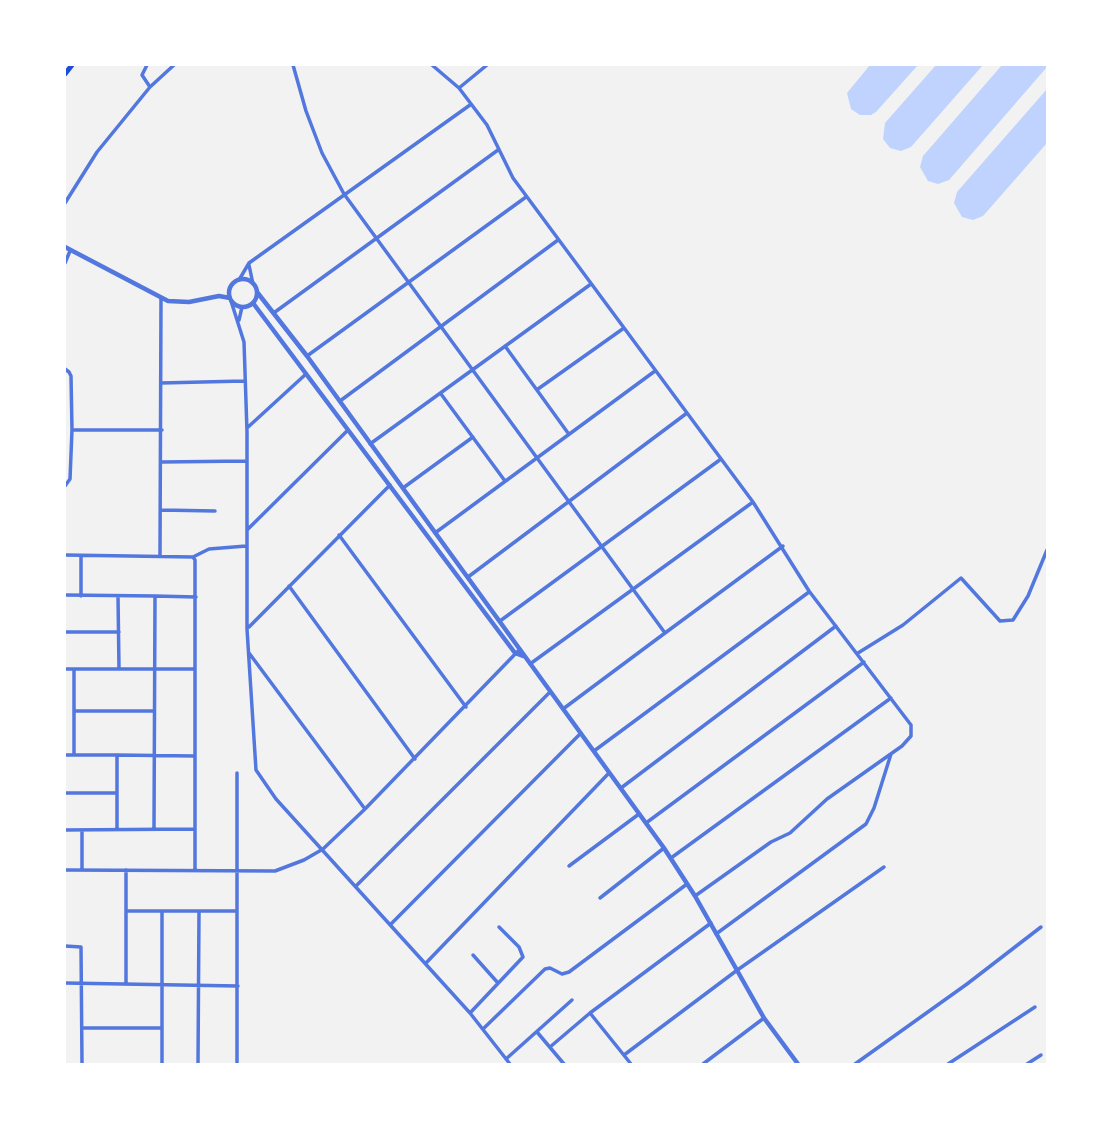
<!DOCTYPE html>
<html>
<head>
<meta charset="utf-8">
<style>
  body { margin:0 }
  #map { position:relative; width:1112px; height:1129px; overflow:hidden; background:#f2f2f2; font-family:Cabin,sans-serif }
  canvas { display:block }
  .frame { position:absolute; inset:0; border:66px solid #fff; pointer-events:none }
</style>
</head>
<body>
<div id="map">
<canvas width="1112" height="1129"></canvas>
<div class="frame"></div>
</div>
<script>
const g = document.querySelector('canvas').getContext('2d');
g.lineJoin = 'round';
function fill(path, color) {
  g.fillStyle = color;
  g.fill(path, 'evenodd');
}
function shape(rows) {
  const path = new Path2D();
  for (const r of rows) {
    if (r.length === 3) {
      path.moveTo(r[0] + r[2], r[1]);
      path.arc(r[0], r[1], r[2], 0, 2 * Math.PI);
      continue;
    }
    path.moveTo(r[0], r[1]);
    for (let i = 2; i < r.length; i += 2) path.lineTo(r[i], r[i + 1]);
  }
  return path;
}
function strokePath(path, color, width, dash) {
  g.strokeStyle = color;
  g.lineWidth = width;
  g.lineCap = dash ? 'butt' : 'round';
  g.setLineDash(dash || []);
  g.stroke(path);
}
const water = shape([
  [870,65,918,65,876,112,871,115,860,115,851,109,847,93],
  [936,65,983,65,911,147,901,151,890,148,883,139,885,123],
  [1002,65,1047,65,1047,67,949,180,938,184,928,181,920,167,923,156],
  [1047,89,1047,143,983,216,973,220,962,217,954,203,957,192]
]);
const minor = shape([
  [147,65,142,75,150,87],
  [293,65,306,111,322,153,344,194,665,633,783,546],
  [432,65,459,88,487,125,513,178,753,502,809,591,911,725,911,736,902,746,827,799,790,833,771,842,695,896],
  [459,88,487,65],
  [65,203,97,152,150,87,174,65],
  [65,263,70,251],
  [249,265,253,284],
  [239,280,249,263,470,105],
  [231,301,244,342,247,432,247,629,256,770,276,799,470,1013,510,1064],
  [275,312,498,150],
  [239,320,242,307],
  [505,346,568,433],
  [307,356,526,197],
  [65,369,69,372,71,376,72,430,70,479,65,486],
  [161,383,244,381],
  [538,389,624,328],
  [441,394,505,481],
  [340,401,558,240],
  [247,428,306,374],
  [72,430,162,430],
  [370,444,591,284],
  [162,462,247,461],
  [403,488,473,437],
  [161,510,215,511],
  [247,530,348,430],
  [435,533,655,371],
  [339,535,466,707],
  [65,555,193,557,209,549,246,546],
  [160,556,161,298],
  [193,557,195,560,195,870],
  [468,577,687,413],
  [289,586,415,759],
  [65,595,155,596],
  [81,596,81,556],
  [118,596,119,669],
  [500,621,721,459],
  [249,627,390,485],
  [65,632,119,632],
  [249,653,365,809],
  [858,653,903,625,961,578,1000,621,1013,620,1028,596,1047,550],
  [530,664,753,502],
  [65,669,194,669],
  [563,709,665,633],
  [74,711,154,711],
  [594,751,809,592],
  [65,755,117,755],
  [74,755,74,669],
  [621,788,836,626],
  [65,793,117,793],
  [646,823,864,662],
  [117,829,117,755,194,756],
  [154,829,155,596,196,597],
  [65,830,195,829],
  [82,830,82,870],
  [671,858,891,698],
  [569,866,639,814],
  [65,870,275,871,304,860,323,849,365,809,520,649],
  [126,870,126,983],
  [356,886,550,692],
  [600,898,664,848],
  [126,911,162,911],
  [390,925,581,733],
  [716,934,866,824,874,808,891,754],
  [65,946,81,947,82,1064],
  [473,955,498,983],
  [426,963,609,773],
  [65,983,238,986],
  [470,1013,523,957,519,947,499,927],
  [82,1028,162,1028],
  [483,1029,545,969,550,968,562,974,569,972,687,884],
  [537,1032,564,1064],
  [550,1047,590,1013],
  [624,1055,736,971,884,867],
  [506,1059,572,1000],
  [162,1064,162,911,236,911],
  [198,1064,199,911],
  [237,1064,237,773],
  [631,1064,590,1013,711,923],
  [703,1064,764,1018],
  [855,1064,967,984,1041,927],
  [948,1064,1035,1007],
  [1027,1064,1041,1055]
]);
const tertiary = shape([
  [65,247,168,301,189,302,219,296,230,298],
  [243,293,14],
  [257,292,307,356,664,848,695,896,764,1018,798,1064],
  [253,303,515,653,523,656]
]);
const secondary = shape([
  [65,74,72,65]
]);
fill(water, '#bfd3fe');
strokePath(minor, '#5277de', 3.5);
strokePath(tertiary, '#5277de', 4.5);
strokePath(secondary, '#1d4ed8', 5);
</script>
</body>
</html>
